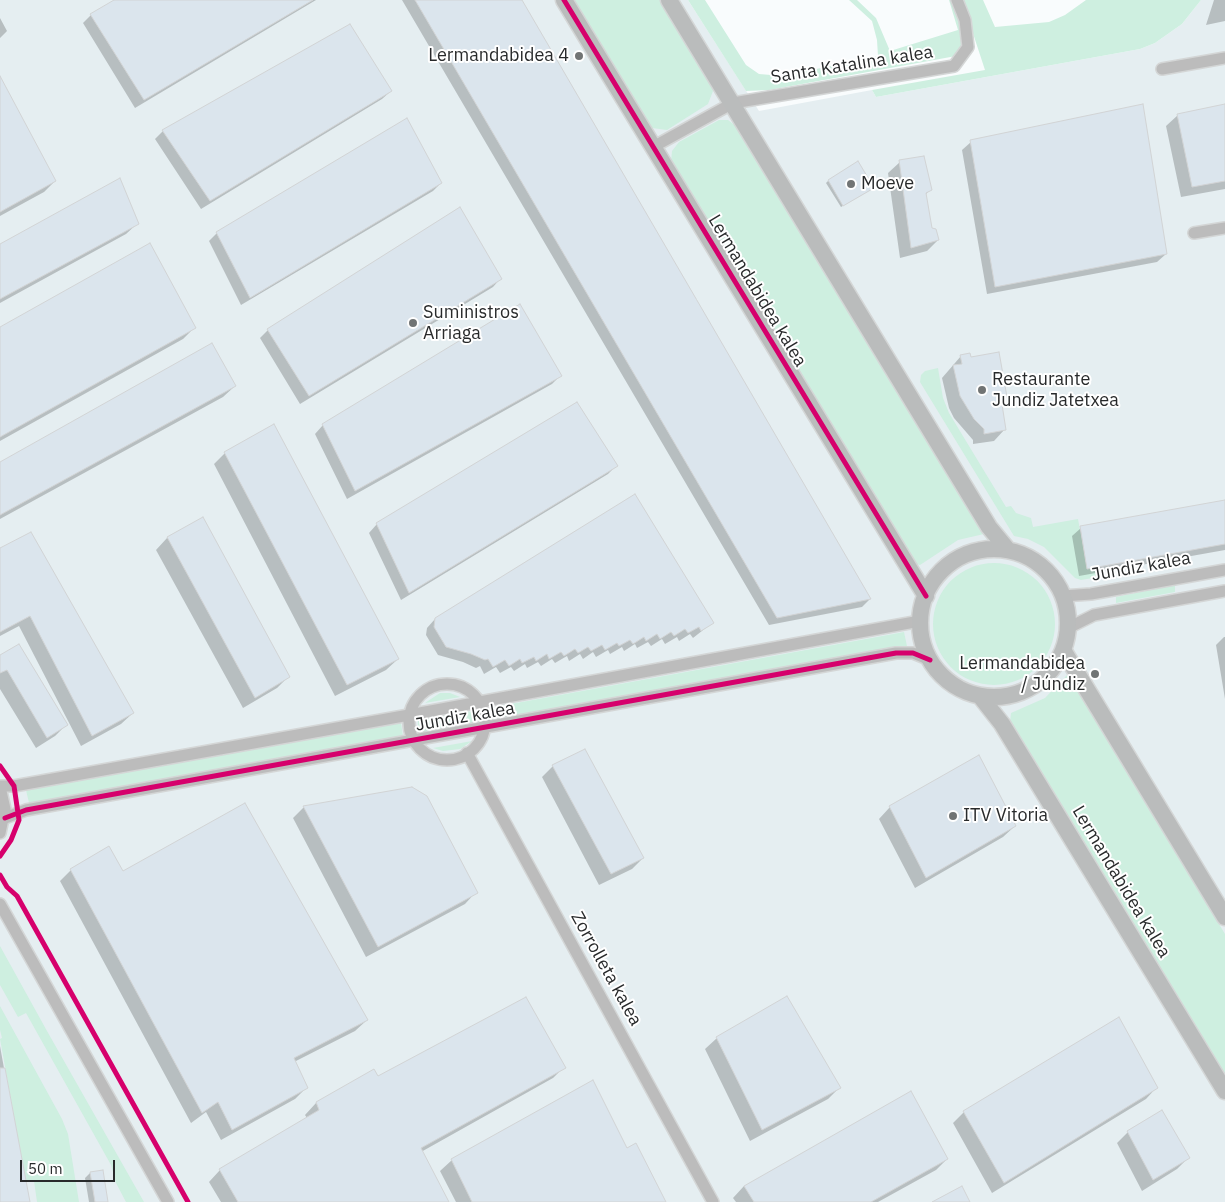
<!DOCTYPE html>
<html>
<head>
<meta charset="utf-8">
<style>
  body { margin:0 }
  #map { position:relative; width:1225px; height:1202px; overflow:hidden; background:#f9fcfd; font-family:"IBM Plex Sans",sans-serif }
  canvas { display:block }
  .scale { position:absolute; left:20px; top:1160px; width:95px; height:22px; box-sizing:border-box; border:2px solid #282a2b; border-top:0; padding-left:6px; font-size:15px; line-height:18px; white-space:nowrap; color:#282a2b; -webkit-text-stroke:4px #fff; paint-order:stroke }
</style>
</head>
<body>
<div id="map">
<canvas width="1225" height="1202"></canvas>
<div class="scale">50 m</div>
</div>
<script>
const g = document.querySelector('canvas').getContext('2d');
g.lineJoin = 'round';
function fill(path, color) {
  g.fillStyle = color;
  g.fill(path, 'evenodd');
}
function shape(rows) {
  const path = new Path2D();
  for (const r of rows) {
    if (r.length === 3) {
      path.moveTo(r[0] + r[2], r[1]);
      path.arc(r[0], r[1], r[2], 0, 2 * Math.PI);
      continue;
    }
    path.moveTo(r[0], r[1]);
    for (let i = 2; i < r.length; i += 2) path.lineTo(r[i], r[i + 1]);
  }
  return path;
}
function strokePath(path, color, width, dash) {
  g.strokeStyle = color;
  g.lineWidth = width;
  g.lineCap = dash ? 'butt' : 'round';
  g.setLineDash(dash || []);
  g.stroke(path);
}
function label(font, color, halo, rows, align = 'center') {
  g.font = font + ' "IBM Plex Sans",sans-serif';
  g.lineWidth = 4;
  g.setLineDash([]);
  g.textBaseline = 'middle';
  g.strokeStyle = halo;
  g.fillStyle = color;
  for (const [text, x, y, turn = 0] of rows) {
    g.save();
    g.translate(x, y);
    g.rotate((+turn || 0) * Math.PI / 180);
    g.textAlign = isNaN(turn) ? turn : align;
    if (halo) g.strokeText(text, 0, 0);
    g.fillText(text, 0, 0);
    g.restore();
  }
}
const built = shape([
  [0,0,688,0,759,111,872,90,876,97,1140,49,1155,43,1182,24,1201,0,1225,0,1225,1202,0,1202]
]);
const green = shape([
  [572,0,660,0,711,84,713,91,708,104,667,130,652,128],
  [688,0,705,0,746,65,759,74,783,76,878,56,877,40,872,21,849,0,857,0,876,18,890,51,958,30,949,0,953,0,964,30,962,44,956,56,769,90,746,91],
  [962,0,983,0,995,27,1049,22,1065,15,1086,0,1201,0,1182,24,1155,43,1140,49,876,97,872,90,985,70],
  [719,120,728,120,737,127,984,534,958,540,920,565,916,564,671,162,672,151,679,142],
  [938,368,943,398,949,413,1006,507,1011,506,1016,513,1031,518,1033,527,1078,519,1087,568,1097,567,1099,577,1081,580,1075,578,1044,547,1028,539,1014,536,920,382,921,375,925,371],
  [994,624,61],
  [1175,585,1175,592,1116,603,1116,597],
  [904,632,907,646,491,721,489,708],
  [1068,674,1225,934,1225,1081,1010,722,1011,713,1045,698],
  [440,693,450,693,460,697,425,703],
  [473,711,474,723,421,733,418,726,418,720],
  [401,723,403,736,29,803,26,790],
  [472,741,460,749,443,751,433,748],
  [0,946,47,1031,144,1202,126,1202,116,1183,111,1165,26,1013,18,1017,0,985],
  [0,1006,62,1119,68,1134,79,1202,37,1202,34,1181,26,1182,0,1039,2,1038,0,1030]
]);
const shadow = shape([
  [117,0,316,0,135,108,83,23,91,15],
  [402,0,520,0,870,599,862,607,769,625],
  [1214,0,1225,0,1225,21,1206,25],
  [0,18,7,31,0,38],
  [0,79,55,181,44,192,0,216],
  [391,91,382,99,201,209,155,139,163,131],
  [1225,106,1225,189,1181,197,1166,126,1178,115],
  [971,142,1166,254,1157,262,987,294,962,150],
  [900,162,930,190,925,195,931,229,938,240,927,251,900,258,888,173],
  [828,181,870,190,841,207,826,183],
  [441,183,433,191,241,305,209,241,217,233],
  [138,223,126,234,0,303,0,246],
  [501,278,493,287,300,404,260,338,268,330],
  [0,328,194,328,183,339,0,441],
  [961,356,970,359,1006,396,1000,402,1005,429,994,441,973,444,973,440,954,418,949,408,942,378],
  [560,376,552,384,347,499,315,434,323,425],
  [235,386,223,397,0,519,0,463],
  [225,453,398,659,386,670,335,696,214,464],
  [616,466,608,474,401,600,369,533,377,524],
  [1225,501,1225,550,1079,576,1072,536,1081,528],
  [202,519,288,677,277,688,243,708,156,550,167,538],
  [0,550,133,713,121,724,81,746,19,626,0,636],
  [435,619,712,623,693,638,690,634,679,641,677,637,665,644,662,639,651,646,648,642,637,648,635,644,624,651,622,647,610,654,608,650,596,657,593,652,583,659,580,654,569,661,567,656,555,663,552,659,541,666,538,662,527,668,525,664,514,671,511,667,500,673,496,667,484,674,480,666,476,668,463,662,438,655,426,635,427,628],
  [1224,637,1225,637,1225,699,1216,645],
  [0,656,66,725,55,736,36,748,0,689],
  [553,766,643,858,632,869,599,885,542,777],
  [304,807,476,892,465,904,366,957,293,818],
  [890,807,1015,826,1003,837,915,888,879,819],
  [71,870,122,873,367,1020,355,1031,294,1062,306,1088,295,1099,221,1140,206,1112,191,1123,60,881],
  [717,1038,839,1088,828,1099,750,1141,705,1049],
  [0,1046,28,1202,0,1202],
  [564,1067,553,1078,421,1152,448,1202,221,1202,209,1182,220,1170,307,1118,305,1115,316,1103,373,1071,377,1077],
  [1157,1087,1146,1099,992,1193,953,1123,964,1112],
  [1128,1132,1188,1158,1177,1169,1142,1191,1117,1143],
  [626,1150,665,1202,456,1202,440,1171,452,1160],
  [947,1159,936,1170,878,1202,736,1202,733,1198,744,1186],
  [90,1173,107,1202,89,1202,85,1178]
]);
const building = shape([
  [114,0,313,0,144,100,90,14,114,0],
  [415,0,522,0,871,599,777,618,415,0],
  [350,24,392,91,210,201,162,130,350,24],
  [0,76,56,181,0,212,0,76],
  [1143,104,1167,254,995,287,970,140,1143,104],
  [1225,104,1225,181,1192,187,1177,114,1225,104],
  [407,118,442,183,250,298,216,232,407,118],
  [924,156,932,190,926,193,932,228,936,229,939,240,911,248,899,160,924,156],
  [858,161,874,188,843,206,828,180,858,161],
  [120,178,139,224,0,299,0,244,120,178],
  [460,207,502,279,309,396,267,329,460,207],
  [150,243,196,328,0,437,0,327,150,243],
  [520,304,562,376,355,491,322,424,520,304],
  [212,343,236,386,0,515,0,462,212,343],
  [999,352,1007,397,1001,398,1006,430,984,434,984,429,974,419,960,396,953,365,962,364,960,355,970,353,971,357,999,352],
  [577,402,618,466,409,593,376,523,577,402],
  [274,424,399,659,347,685,224,452,274,424],
  [635,494,714,623,701,631,699,627,688,633,685,629,674,636,671,632,660,639,657,634,646,641,644,637,633,644,630,640,619,646,617,643,605,650,602,645,591,651,588,647,578,653,575,649,564,656,561,652,549,659,547,654,536,661,534,657,522,663,520,659,509,666,505,660,493,667,488,659,485,660,471,654,446,647,434,627,435,618,635,494],
  [1225,500,1225,544,1087,569,1080,526,1225,500],
  [203,517,290,677,255,698,167,537,203,517],
  [31,532,134,713,92,736,30,616,0,632,0,548,31,532],
  [19,644,68,725,47,738,7,670,0,673,0,655,19,644],
  [585,749,644,858,611,874,552,765,585,749],
  [979,755,1016,826,926,878,889,806,979,755],
  [412,787,427,796,478,893,378,947,303,806,412,787],
  [245,803,368,1020,294,1058,308,1088,232,1130,218,1102,202,1113,70,869,109,846,123,871,245,803],
  [787,996,841,1088,762,1130,716,1037,787,996],
  [526,997,566,1068,421,1148,449,1202,238,1202,219,1169,319,1110,316,1102,374,1069,378,1076,526,997],
  [1119,1017,1158,1088,1004,1183,963,1111,1119,1017],
  [0,1068,5,1068,30,1202,0,1202,0,1068],
  [593,1080,627,1148,636,1143,666,1202,472,1202,451,1159,593,1080],
  [911,1091,948,1159,871,1202,754,1202,744,1186,911,1091],
  [1162,1110,1190,1158,1153,1180,1127,1131,1162,1110],
  [103,1170,108,1202,95,1202,90,1172,103,1170],
  [962,1186,970,1202,932,1202,962,1186]
]);
const street = shape([
  [1162,69,1225,58],
  [653,147,733,103,954,66,968,47,965,20,957,0],
  [1194,233,1225,228],
  [1063,596,1091,594,1225,570],
  [1068,628,1094,615,1225,591],
  [447,722,38],
  [467,753,713,1202],
  [0,786,14,786,409,715,920,621],
  [0,787,5,809,0,833],
  [5,818,26,810,896,653,913,653,930,660],
  [0,904,168,1202]
]);
const secondary = shape([
  [564,0,926,596],
  [669,0,989,527,1008,550],
  [994,623,74],
  [1063,650,1225,917],
  [980,696,1002,724,1225,1091]
]);
const cycleway = shape([
  [564,0,926,596],
  [0,766,14,786,19,820,11,840,0,856],
  [5,818,26,810,896,653,913,653,930,660],
  [0,875,7,887,17,896,188,1202]
]);
const markers = [
  [579,56,5,"#717474"],
  [851,184,5,"#717474"],
  [413,323,5,"#717474"],
  [982,390,5,"#717474"],
  [1095,674,5,"#717474"],
  [953,816,5,"#717474"]
];
const poiNames = [
  ["Lermandabidea 4",569,56,"right"],
  ["Moeve",861,184],
  ["Suministros",423,313],
  ["Arriaga",423,334],
  ["Restaurante",992,380],
  ["Jundiz Jatetxea",992,401],
  ["Lermandabidea",1085,664,"right"],
  ["/ Júndiz",1085,685,"right"],
  ["ITV Vitoria",963,816]
];
const streetNames = [
  ["Santa Katalina kalea",852,65,-9],
  ["Lermandabidea kalea",757,291,59],
  ["Jundiz kalea",1141,567,-10],
  ["Jundiz kalea",465,717,-10],
  ["Lermandabidea kalea",1121,882,59],
  ["Zorrolleta kalea",606,969,61]
];
fill(built, '#e5eef1');
fill(green, '#ceefe0');
fill(shadow, '#0003');
fill(building, '#dbe5ed');
strokePath(building, '#d2d4d5', 1);
strokePath(street, '#d4d6d6', 14);
strokePath(secondary, '#d4d6d6', 19);
strokePath(street, '#bcbcbc', 11);
strokePath(secondary, '#babcbc', 16);
strokePath(cycleway, '#d6006c', 5);
for (const [x, y, r, color] of markers) {
  const dot = new Path2D();
  dot.arc(x, y, r, 0, 2 * Math.PI);
  g.fillStyle = color;
  g.fill(dot);
  strokePath(dot, '#fff', 2);
}
label('18px', '#282a2b', '#fff', poiNames, 'left');
label('18px', '#282a2b', '#fff', streetNames);
</script>
</body>
</html>
